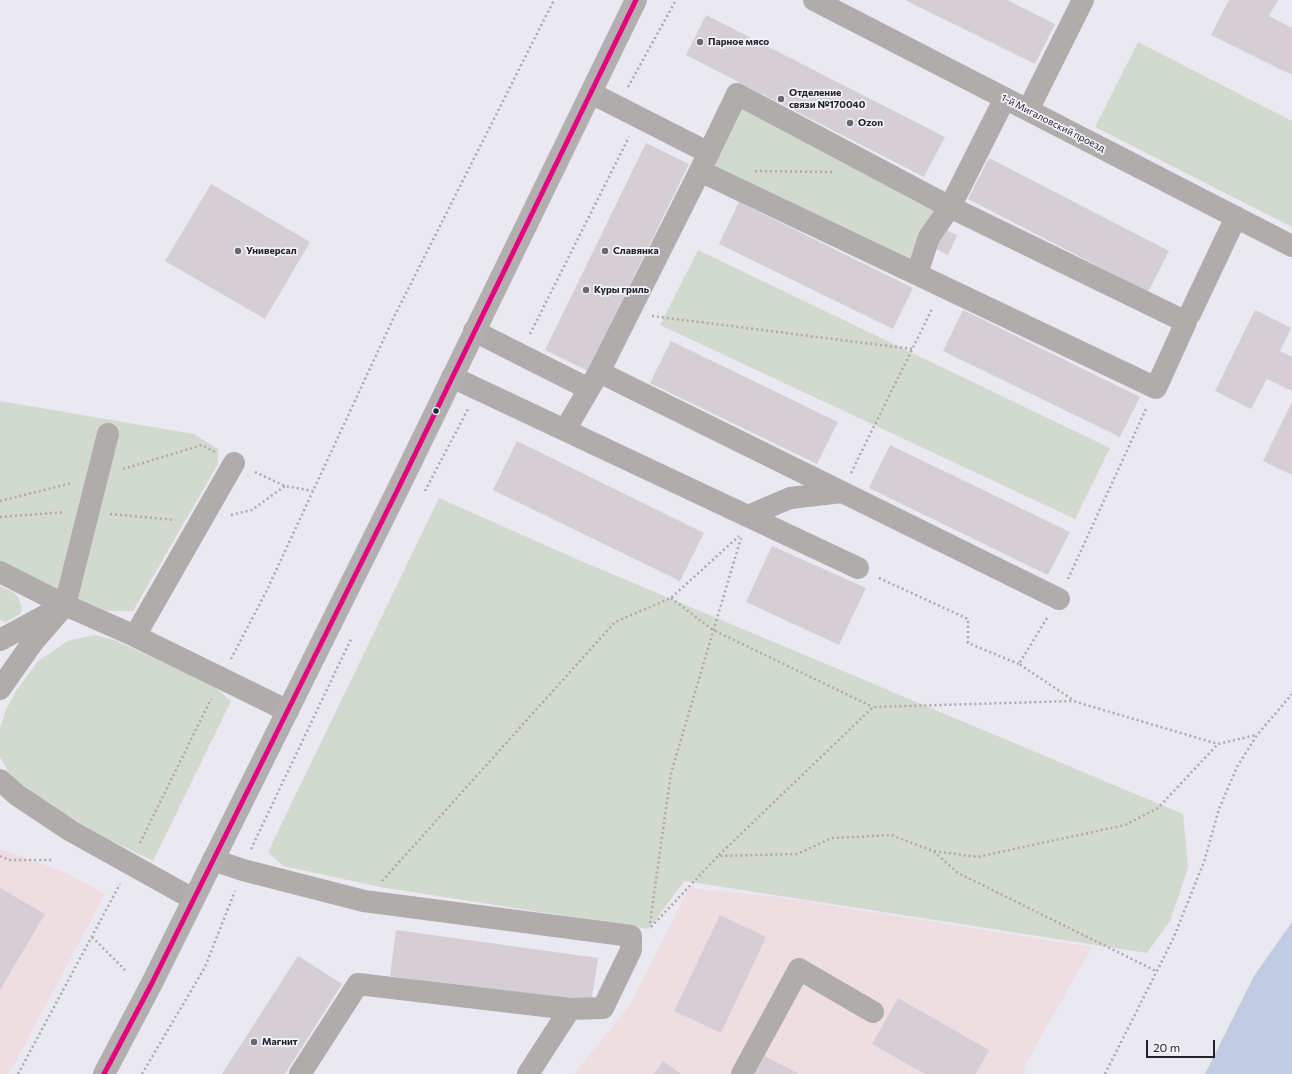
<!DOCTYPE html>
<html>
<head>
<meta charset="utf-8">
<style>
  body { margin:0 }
  #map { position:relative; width:1292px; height:1074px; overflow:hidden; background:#eae8f0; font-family:Commissioner,sans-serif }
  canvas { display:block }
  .scale { position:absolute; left:1146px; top:1040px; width:69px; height:18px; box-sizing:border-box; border:2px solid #242328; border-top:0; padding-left:5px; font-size:12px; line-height:14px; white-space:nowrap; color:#242328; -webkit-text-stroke:3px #f5f3fe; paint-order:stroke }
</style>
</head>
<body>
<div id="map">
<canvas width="1292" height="1074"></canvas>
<div class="scale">20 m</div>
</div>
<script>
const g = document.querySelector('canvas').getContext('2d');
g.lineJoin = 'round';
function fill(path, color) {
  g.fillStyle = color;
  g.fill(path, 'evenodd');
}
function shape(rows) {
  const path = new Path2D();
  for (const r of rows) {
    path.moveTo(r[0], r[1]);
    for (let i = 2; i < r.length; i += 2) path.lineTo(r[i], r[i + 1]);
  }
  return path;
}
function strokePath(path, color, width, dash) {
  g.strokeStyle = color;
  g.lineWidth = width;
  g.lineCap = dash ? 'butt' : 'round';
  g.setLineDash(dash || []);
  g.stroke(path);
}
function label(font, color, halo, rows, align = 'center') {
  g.font = font + ' Commissioner,sans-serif';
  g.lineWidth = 3.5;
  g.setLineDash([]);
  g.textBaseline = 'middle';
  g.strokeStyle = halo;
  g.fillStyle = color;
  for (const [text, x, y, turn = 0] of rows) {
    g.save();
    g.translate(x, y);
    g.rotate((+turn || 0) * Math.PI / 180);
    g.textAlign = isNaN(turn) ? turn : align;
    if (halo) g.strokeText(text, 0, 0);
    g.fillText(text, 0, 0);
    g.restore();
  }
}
const commercial = shape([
  [0,849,67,873,105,894,9,1074,0,1074],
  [689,888,777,897,1092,947,1025,1065,1024,1074,574,1074,629,1006]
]);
const green = shape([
  [1138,42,1292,121,1292,227,1095,127],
  [740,104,938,207,910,262,710,171],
  [698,250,1110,448,1075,519,660,325],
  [0,401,194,434,218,449,218,464,133,611,106,611,49,588,0,562],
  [439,498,581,561,1183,814,1188,868,1170,921,1147,953,684,881,649,929,380,887,283,866,268,852],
  [0,586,13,592,18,597,22,608,20,614,6,622,0,620],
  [94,635,114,640,211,684,231,701,153,861,104,837,18,786,7,770,0,757,0,728,6,710,16,691,38,661,68,641]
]);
const water = shape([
  [1292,922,1292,1074,1205,1074,1254,976]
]);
const building = shape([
  [905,0,1007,0,1055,24,1035,64],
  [1229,0,1278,0,1269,16,1292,28,1292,75,1211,35],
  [706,15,945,137,924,177,686,55],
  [646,143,689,164,588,371,545,350],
  [989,158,1169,251,1148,292,968,199],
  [211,184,310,242,265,319,165,261],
  [739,202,913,288,893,329,719,244],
  [942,228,957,235,948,255,932,247],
  [963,310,1140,397,1120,437,943,351],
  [1255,310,1291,328,1280,351,1292,357,1292,391,1267,379,1251,409,1215,391],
  [671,341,838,422,817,464,650,383],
  [1292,402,1292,475,1263,461],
  [517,441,704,533,680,581,493,490],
  [890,445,1070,532,1048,575,869,488],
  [772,546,866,588,839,645,746,602],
  [0,888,45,914,0,990],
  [720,915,766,937,721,1033,674,1011],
  [396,930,598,958,591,1004,390,976],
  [298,956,342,984,285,1074,222,1074],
  [898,998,989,1050,976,1074,925,1074,872,1044],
  [765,1056,799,1074,755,1074],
  [663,1061,681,1074,654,1074]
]);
const path = shape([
  [628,87,676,0],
  [755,171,832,172],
  [652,316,912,349],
  [530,334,629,137],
  [123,469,202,445,215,452],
  [255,472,285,486,313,491],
  [851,473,933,307],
  [425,491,468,409],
  [0,501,72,483],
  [110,514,175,520],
  [231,515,252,510,285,486],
  [0,517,65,512],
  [879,578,968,619,968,643,1019,664],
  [1068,579,1146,409],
  [671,598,713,630,873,707],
  [1047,618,1019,664,1073,700],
  [231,659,266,592,393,319,554,0],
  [140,843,211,699],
  [251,849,351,639],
  [934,851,977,857,1125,825,1158,808,1218,744,1256,735],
  [719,855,873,707,1073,701,1218,744],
  [0,856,9,860,53,860],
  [382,881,615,622,671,598,739,536],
  [650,923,671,773,741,538],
  [651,927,718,856,797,854,832,838,891,835,933,851,958,873,1156,971],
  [92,937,126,971],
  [18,1074,120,884],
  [142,1074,205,967,235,891],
  [1105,1074,1173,939,1204,862,1219,809,1237,767,1257,735,1292,694]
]);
const minor = shape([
  [814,0,1292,246],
  [591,93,709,153],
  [737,94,950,207,1186,322,1156,388,700,171,737,94],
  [1028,110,1083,0],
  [917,274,929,237,950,207,1005,98],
  [1190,314,1236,217],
  [474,331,589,389],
  [599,372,700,171],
  [452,377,858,568],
  [565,430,599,372,1059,599],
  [748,516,790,498,842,492],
  [0,572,65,605],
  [135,636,234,463],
  [0,640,65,605,108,434],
  [0,689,33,642,65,605,135,636,288,711],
  [0,780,17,795,71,831,193,899],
  [213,860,243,870,364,901,631,936,631,950,603,1008,570,1009,358,984,300,1074],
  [528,1074,570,1009],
  [742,1074,799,969,873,1012]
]);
const major = shape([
  [104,1074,152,983,398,489,636,0]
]);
const bus1 = shape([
  [104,1074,152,983,398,489,636,0]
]);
const markers = [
  [700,42,4,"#69686e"],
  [781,99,4,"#69686e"],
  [850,123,4,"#69686e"],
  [238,251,4,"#69686e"],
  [605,251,4,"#69686e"],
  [586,290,4,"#69686e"],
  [436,411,3.5,"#242328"],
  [254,1042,4,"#69686e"]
];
const poiNames = [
  ["Парное мясо",708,42],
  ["Отделение",789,93],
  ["связи №170040",789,105],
  ["Ozon",858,123],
  ["Универсал",246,251],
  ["Славянка",613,251],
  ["Куры гриль",594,290],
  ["Магнит",262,1042]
];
const streetNames = [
  ["1-й Мигаловский проезд",1053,123,27]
];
fill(commercial, '#eedee1');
fill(green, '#d2dad0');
fill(water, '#c1cbe1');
fill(building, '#d6ced5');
strokePath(path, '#aca9aa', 2.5, [2, 3]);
strokePath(minor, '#b0acab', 22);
strokePath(major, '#b3aeaf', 22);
strokePath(bus1, '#e5007d', 5);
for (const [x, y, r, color] of markers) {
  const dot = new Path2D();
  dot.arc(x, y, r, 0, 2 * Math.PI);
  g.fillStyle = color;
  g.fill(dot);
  strokePath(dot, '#f5f3fe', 1.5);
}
label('bold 10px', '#242328', '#f5f3fe', poiNames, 'left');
label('10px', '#242328', '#f5f3fe', streetNames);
</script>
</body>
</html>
